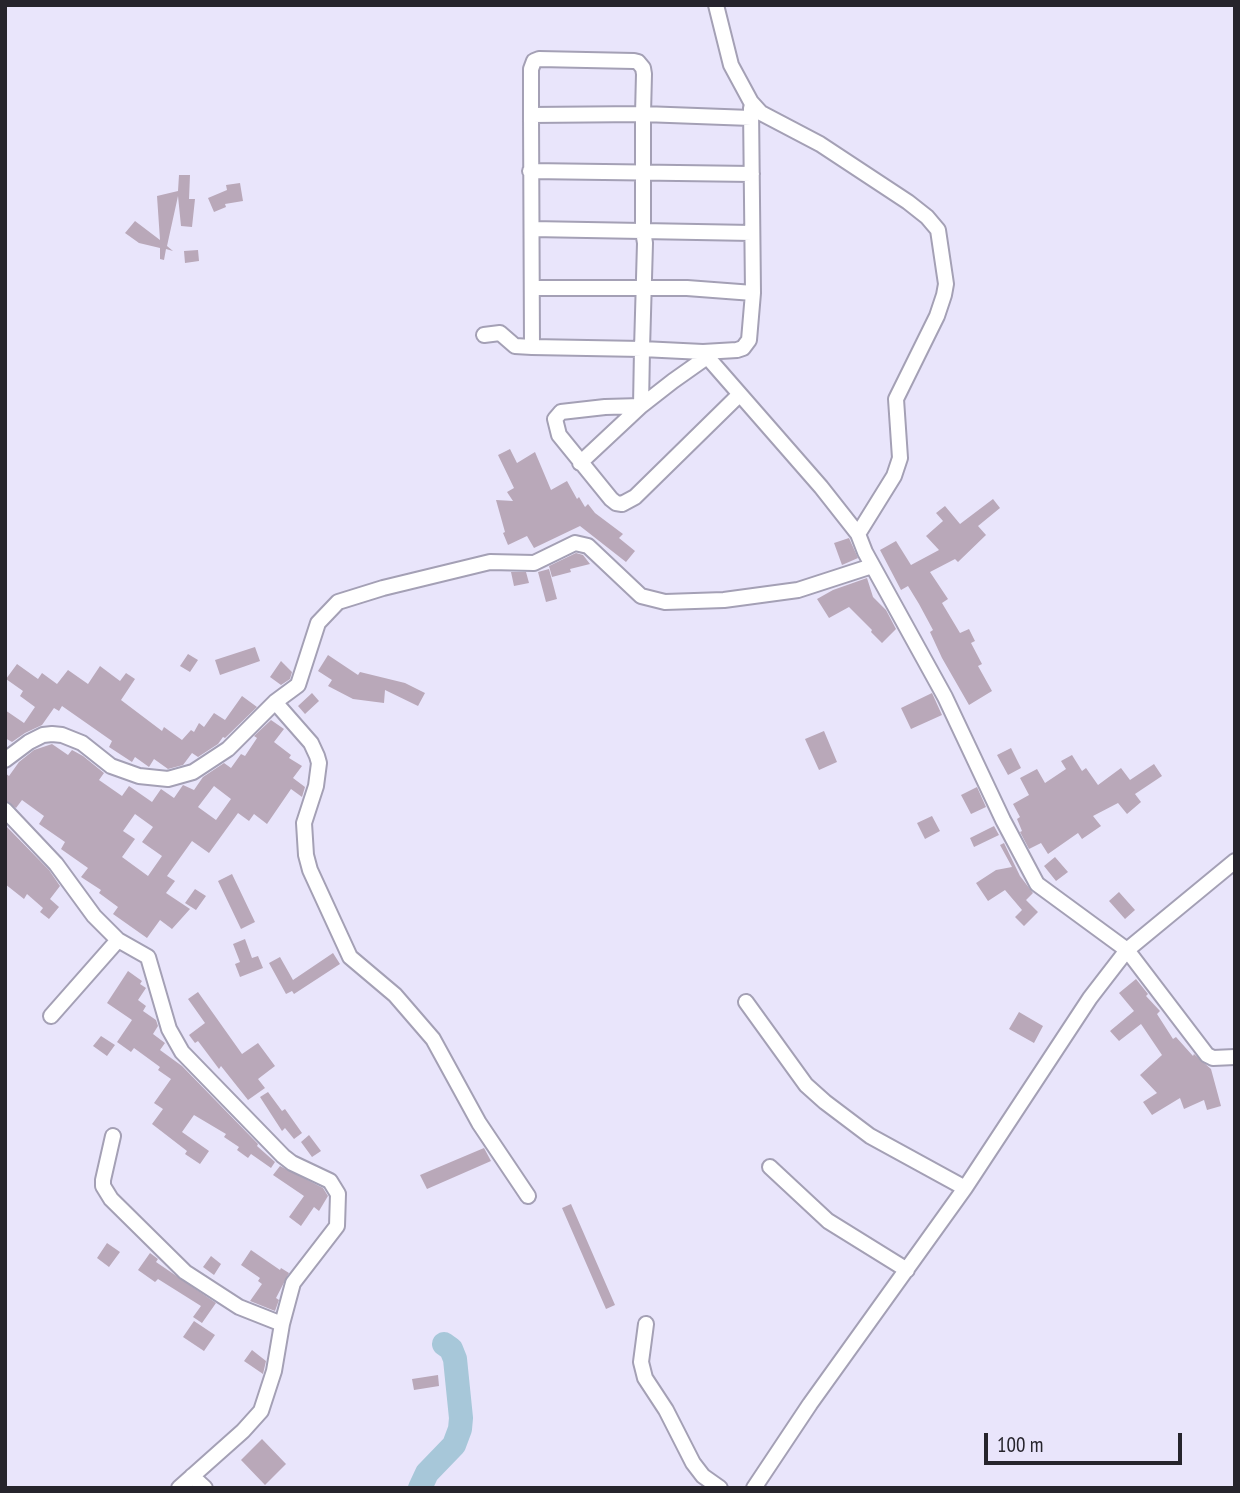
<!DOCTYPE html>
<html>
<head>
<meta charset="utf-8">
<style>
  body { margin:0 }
  #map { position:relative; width:1240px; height:1493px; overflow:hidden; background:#e9e5fb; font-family:"PT Sans Narrow",sans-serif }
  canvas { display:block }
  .frame { position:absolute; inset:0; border:7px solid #26242c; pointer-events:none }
  .scale { position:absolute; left:984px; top:1433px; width:198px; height:32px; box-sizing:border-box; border:4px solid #26242c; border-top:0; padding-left:9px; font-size:21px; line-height:24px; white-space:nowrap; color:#26242c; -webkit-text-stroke:5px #e9e5fb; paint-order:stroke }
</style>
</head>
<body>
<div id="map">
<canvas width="1240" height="1493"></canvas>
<div class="frame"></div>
<div class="scale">100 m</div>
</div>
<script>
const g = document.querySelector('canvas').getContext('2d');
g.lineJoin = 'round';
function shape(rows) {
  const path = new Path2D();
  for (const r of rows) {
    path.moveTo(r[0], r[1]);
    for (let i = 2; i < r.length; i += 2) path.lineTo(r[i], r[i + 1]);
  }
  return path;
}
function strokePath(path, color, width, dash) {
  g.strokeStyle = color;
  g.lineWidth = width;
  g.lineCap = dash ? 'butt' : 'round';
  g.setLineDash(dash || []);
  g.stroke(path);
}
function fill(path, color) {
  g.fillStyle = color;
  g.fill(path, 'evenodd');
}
const river = shape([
  [420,1488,427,1473,454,1445,460,1429,461,1418,455,1359,451,1349,444,1344]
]);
const building = shape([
  [179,175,190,175,189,199,195,199,192,227,181,226,178,196,167,246,173,251,166,249,164,260,160,259,160,248,139,243,125,233,135,221,160,240,157,196,178,191],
  [240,183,243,201,225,204,226,207,214,212,208,198,227,190,226,185],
  [198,250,199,261,185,263,184,251],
  [510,449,517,463,535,452,551,490,567,481,577,499,579,497,585,507,588,504,595,513,623,534,619,538,635,551,626,562,580,526,534,548,527,536,508,545,503,533,505,532,496,500,513,501,507,492,514,488,498,455],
  [993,499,1000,508,978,526,986,535,958,562,955,559,930,572,948,599,942,603,960,633,969,629,975,641,971,643,982,664,978,666,992,691,969,705,942,658,930,632,933,630,919,604,908,586,901,590,880,550,896,541,911,565,939,550,926,536,943,521,936,513,945,506,960,524],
  [849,538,858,558,842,565,834,543],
  [576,553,583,555,590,564,570,569,571,572,552,577,549,566],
  [549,569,557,599,546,602,538,572],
  [511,572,526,572,529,583,514,586],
  [867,578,873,597,886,610,896,629,882,643,871,632,872,630,849,607,829,618,817,599,833,590],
  [255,647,260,661,220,675,215,660],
  [188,654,198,660,190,672,180,666],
  [328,655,358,675,360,672,405,683,425,693,418,706,385,690,384,703,353,699,328,686,332,680,318,671],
  [281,661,292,672,290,679,281,685,270,677],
  [17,664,38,679,42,673,57,684,68,670,88,684,100,666,120,681,126,673,135,679,121,700,162,731,164,727,182,740,191,730,194,732,199,723,204,727,214,713,225,720,242,696,257,707,225,738,223,737,218,744,198,757,192,753,183,765,168,769,154,759,149,767,135,757,132,762,109,747,112,741,62,706,59,711,54,708,42,725,25,733,12,742,5,738,5,710,24,723,35,707,20,696,23,691,6,679],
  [312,693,319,701,305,714,298,706],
  [932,693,942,715,911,729,901,708],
  [271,720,284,729,274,742,291,755,289,758,302,766,293,778,305,787,302,797,291,789,267,824,254,814,249,821,238,813,209,853,192,841,167,876,175,881,166,893,190,909,172,929,160,920,147,938,113,914,118,907,99,893,101,890,81,877,88,868,61,849,65,842,39,824,44,816,22,800,16,808,5,801,5,773,9,776,19,762,34,750,52,744,68,755,72,750,83,756,104,773,99,780,122,796,129,786,152,802,161,789,174,798,183,785,194,790,203,777,224,763,231,768,241,754,245,756,257,738,254,736],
  [214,786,231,799,216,820,198,807],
  [135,814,153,827,142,842,162,856,148,876,122,857,135,839,123,831],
  [824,731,837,762,819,770,805,739],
  [1011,748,1021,768,1008,775,997,755],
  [1072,755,1082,771,1086,768,1098,785,1121,768,1130,780,1154,764,1162,776,1135,794,1141,802,1127,814,1118,803,1093,816,1101,826,1082,839,1078,833,1048,854,1041,843,1029,849,1020,832,1022,831,1017,819,1020,817,1013,804,1029,795,1020,778,1037,769,1045,783,1066,769,1061,761],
  [977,787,986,807,971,814,961,795],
  [932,816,940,831,925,839,917,823],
  [5,825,49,870,60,886,50,899,59,907,49,919,40,912,43,908,27,894,24,899,5,884],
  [994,826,999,835,974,847,970,838],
  [1004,843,1020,876,1033,893,1026,900,1038,912,1024,926,1015,917,1022,910,1005,890,988,901,976,883,996,870,1012,867,1000,845],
  [1055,857,1068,872,1056,881,1044,866],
  [232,874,255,922,241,929,218,881],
  [195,889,206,896,196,910,185,903],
  [1119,892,1135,910,1125,919,1109,901],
  [245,939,252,958,258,956,263,968,240,977,235,964,240,962,233,944],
  [333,953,340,964,294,994,292,991,286,994,269,963,280,957,293,980],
  [128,971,142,981,140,984,146,988,138,1000,146,1006,143,1011,156,1020,158,1026,153,1034,165,1043,160,1050,182,1066,258,1144,257,1146,275,1162,271,1168,251,1154,248,1158,237,1150,239,1147,224,1137,226,1134,194,1115,182,1132,209,1151,200,1164,185,1154,187,1151,152,1124,163,1109,154,1103,171,1079,158,1070,160,1067,134,1048,131,1052,117,1042,132,1020,107,1003],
  [1136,979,1148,994,1146,996,1160,1011,1157,1014,1173,1039,1176,1037,1193,1056,1194,1054,1211,1069,1221,1106,1207,1110,1204,1100,1184,1109,1180,1098,1152,1115,1143,1102,1157,1093,1140,1075,1162,1055,1141,1024,1119,1041,1110,1031,1134,1011,1119,993],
  [198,992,242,1054,258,1043,275,1066,258,1079,265,1088,248,1100,221,1066,219,1069,198,1041,195,1043,189,1035,205,1023,188,999],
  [1019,1012,1043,1026,1034,1043,1009,1029],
  [101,1036,115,1045,107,1056,93,1046],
  [268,1092,282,1111,285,1109,302,1133,294,1139,285,1128,282,1131,260,1097],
  [309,1135,321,1151,312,1157,301,1142],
  [484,1148,491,1161,427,1189,420,1175],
  [280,1166,323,1188,328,1196,319,1211,314,1207,301,1226,289,1217,304,1196,273,1175],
  [571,1204,615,1305,606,1309,562,1208],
  [107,1243,120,1252,109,1267,97,1258],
  [251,1250,280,1270,281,1268,289,1273,276,1298,279,1300,275,1311,250,1301,262,1284,258,1281,260,1278,241,1265],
  [150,1253,158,1259,156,1262,216,1303,202,1323,193,1317,201,1306,158,1279,155,1282,138,1270],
  [211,1256,221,1264,214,1275,203,1267],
  [194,1321,215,1335,204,1351,183,1337],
  [252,1350,266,1361,263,1374,244,1361],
  [438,1375,439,1386,414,1390,412,1379],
  [262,1439,286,1464,265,1485,241,1460]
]);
const minor = shape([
  [716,5,731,65,751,102,761,113,820,144,908,202,927,217,938,230,946,284,944,295,937,316,896,399,900,458,894,476,858,534,865,552,945,697,1003,820,1037,884,1127,950,1207,1055,1213,1058,1235,1057],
  [531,115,531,69,534,61,539,59,634,61,638,62,643,68,644,74,643,114,643,231,645,243,642,349,532,347,531,115,643,114,751,118],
  [530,171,752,174],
  [532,229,752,233],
  [532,288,687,288,753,293],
  [484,335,500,333,515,346,532,347],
  [703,352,821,487,858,534],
  [641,406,642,349,703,352,737,350,743,348,749,340,753,293,751,108],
  [641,406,605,407,561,412,555,419,559,435,611,499,616,503,622,504,635,497,739,395],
  [580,463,641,406,673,381,707,357],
  [275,702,311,743,317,756,319,763,316,786,304,823,306,855,310,870,350,957,395,995,433,1039,479,1123,528,1196],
  [5,760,29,742,43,735,52,734,62,735,82,743,111,766,139,776,168,779,193,772,228,749,275,702,298,685,318,623,338,602,383,588,490,562,534,563,575,543,588,546,641,596,665,602,724,600,798,590,872,566],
  [5,810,56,864,94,916,118,940,148,957,169,1029,182,1052,283,1156,292,1163,330,1181,338,1194,337,1226,293,1283,282,1324,274,1371,261,1411,243,1431,179,1488],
  [746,1002,806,1085,825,1102,870,1136,965,1188],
  [51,1016,118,940],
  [113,1136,103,1180,103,1186,111,1199,185,1272,239,1307,282,1324],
  [770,1167,828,1221,907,1270],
  [646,1324,641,1362,645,1378,666,1410,693,1463,703,1476,720,1488],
  [192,1476,205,1488],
  [754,1488,810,1404,965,1188,1090,998,1127,950,1235,861]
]);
strokePath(river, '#a7c7d9', 24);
fill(building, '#b9a8b9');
strokePath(minor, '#a4a0b5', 18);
strokePath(minor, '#fff', 14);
</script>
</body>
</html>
